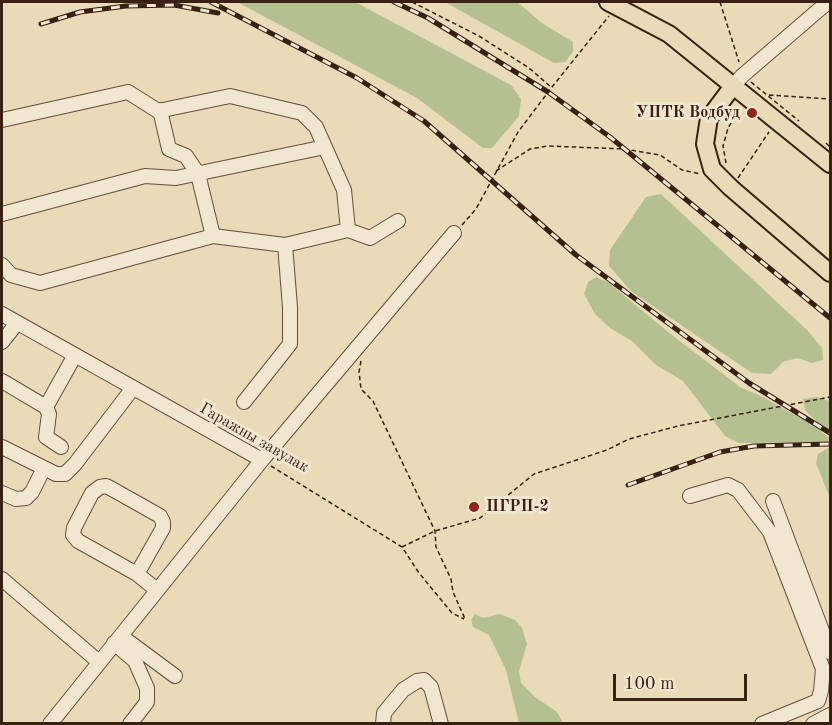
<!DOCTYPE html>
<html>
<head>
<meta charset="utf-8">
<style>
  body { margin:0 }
  #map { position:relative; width:832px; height:725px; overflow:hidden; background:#e9dab8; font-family:"Old Standard TT",serif }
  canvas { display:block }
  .frame { position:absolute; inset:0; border:3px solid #392014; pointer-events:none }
  .scale { position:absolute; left:613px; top:674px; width:134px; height:27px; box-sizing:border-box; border:3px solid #392014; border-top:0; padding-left:8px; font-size:18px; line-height:21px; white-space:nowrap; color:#392014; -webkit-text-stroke:4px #f1e7d1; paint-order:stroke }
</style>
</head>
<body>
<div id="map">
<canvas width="832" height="725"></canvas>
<div class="frame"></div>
<div class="scale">100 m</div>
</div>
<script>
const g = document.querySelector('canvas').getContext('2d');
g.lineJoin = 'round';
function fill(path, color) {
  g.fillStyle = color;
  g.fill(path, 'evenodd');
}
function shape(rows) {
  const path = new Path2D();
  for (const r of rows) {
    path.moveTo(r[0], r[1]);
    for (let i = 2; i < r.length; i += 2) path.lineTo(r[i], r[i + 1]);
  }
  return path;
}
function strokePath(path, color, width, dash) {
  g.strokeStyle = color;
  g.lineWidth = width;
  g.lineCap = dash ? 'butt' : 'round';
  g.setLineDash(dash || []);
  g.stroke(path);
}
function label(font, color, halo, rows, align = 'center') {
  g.font = font + ' "Old Standard TT",serif';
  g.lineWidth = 6;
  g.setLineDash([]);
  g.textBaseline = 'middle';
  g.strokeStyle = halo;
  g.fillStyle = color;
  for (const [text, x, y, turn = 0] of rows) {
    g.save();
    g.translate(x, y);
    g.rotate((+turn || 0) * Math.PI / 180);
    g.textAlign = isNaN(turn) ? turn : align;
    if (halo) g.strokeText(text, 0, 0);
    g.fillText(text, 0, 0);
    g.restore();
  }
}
const green = shape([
  [237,2,355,2,511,85,521,99,519,116,492,148,483,148,417,98],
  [445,2,517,2,542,23,573,42,573,52,565,62,554,63],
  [661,194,808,331,822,348,823,360,812,363,797,358,783,362,771,374,752,373,632,292,609,266,610,250,646,197],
  [596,277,609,283,668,332,740,387,763,397,816,427,829,438,828,442,739,443,725,436,683,381,656,365,632,341,610,328,595,314,584,294,588,282],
  [817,397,830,401,830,431,819,424,805,410,803,399],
  [830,447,830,498,816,463,818,454],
  [475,614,483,618,500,614,515,620,522,628,527,644,519,671,521,683,535,697,557,712,563,723,519,723,506,670,489,635,473,627,471,620]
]);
const path = shape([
  [412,2,479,36,529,68,551,87],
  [720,2,739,62],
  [751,82,799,121],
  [769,95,830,99],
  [826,143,830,147],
  [726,163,723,146,728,128,740,109],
  [496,171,530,149,547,146,625,149,660,155,682,170,701,174],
  [738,178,769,132],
  [462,225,476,209,518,132,552,87,609,16],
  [361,361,359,372,361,389,373,401,435,531,436,547,451,579,453,592,465,619],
  [271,466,402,547,419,573,452,613,464,619],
  [402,547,435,531,480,518,534,474,607,450,629,439,678,426,830,397]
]);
const minor = shape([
  [733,86,742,76,828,2],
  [160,110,169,149,186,156,198,174,213,236],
  [2,120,128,92,158,111,230,96,302,113,316,127,344,190,348,230,370,238,398,221],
  [2,214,145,176,176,178,325,147],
  [2,265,11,275,40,283,213,236,285,245],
  [2,314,262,460],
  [2,342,17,323],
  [2,381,46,407,75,355],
  [244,402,290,344,290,307,285,245,348,230],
  [46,407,49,414,46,437,61,447],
  [2,447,56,474,65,474,75,464,133,388],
  [2,493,16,499,26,498,32,492,44,468],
  [690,496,728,485,738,490,770,532,823,669,821,691,818,701,762,724],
  [773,501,830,652],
  [137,574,163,528,163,522,160,516,112,489,106,486,100,487,92,493,74,528,73,535,78,541,137,574,157,590],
  [2,579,99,662],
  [121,636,175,676],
  [114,643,135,661,147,688,147,702,130,724],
  [50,724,262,460,454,233],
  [383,724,384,713,403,690,417,681,424,680,431,687,441,724],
  [813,724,830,715]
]);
const major = shape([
  [608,2,669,34,830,164],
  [733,86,709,118,705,144,712,169,731,188,830,273]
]);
const rail = shape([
  [211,2,357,78,424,121,576,255,749,383,830,433],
  [394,2,428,18,548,92,610,137,830,318],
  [41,24,80,12,126,6,174,5,218,13],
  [628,485,720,452,754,446,830,444]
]);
const markers = [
  [752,113,6,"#8f2418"],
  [474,507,6,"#8f2418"]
];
const poiNames = [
  ["УПТК Водбуд",740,113],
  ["ПГРП-2",486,507,"left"]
];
const streetNames = [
  ["Гаражны завулак",254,438,30]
];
fill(green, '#b4c090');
strokePath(minor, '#654e3d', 16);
strokePath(major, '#392014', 20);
strokePath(path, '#392014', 1.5, [4.5, 3]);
strokePath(minor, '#f1e7d1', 14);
strokePath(major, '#e9dab8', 16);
strokePath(rail, '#392014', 5);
strokePath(rail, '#f1e7d1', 3, [9]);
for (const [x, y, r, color] of markers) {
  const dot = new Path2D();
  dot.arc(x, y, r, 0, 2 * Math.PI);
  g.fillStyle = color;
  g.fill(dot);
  strokePath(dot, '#f1e7d1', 2);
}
label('bold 16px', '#392014', '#f1e7d1', poiNames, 'right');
label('16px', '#392014', '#f1e7d1', streetNames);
</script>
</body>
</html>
